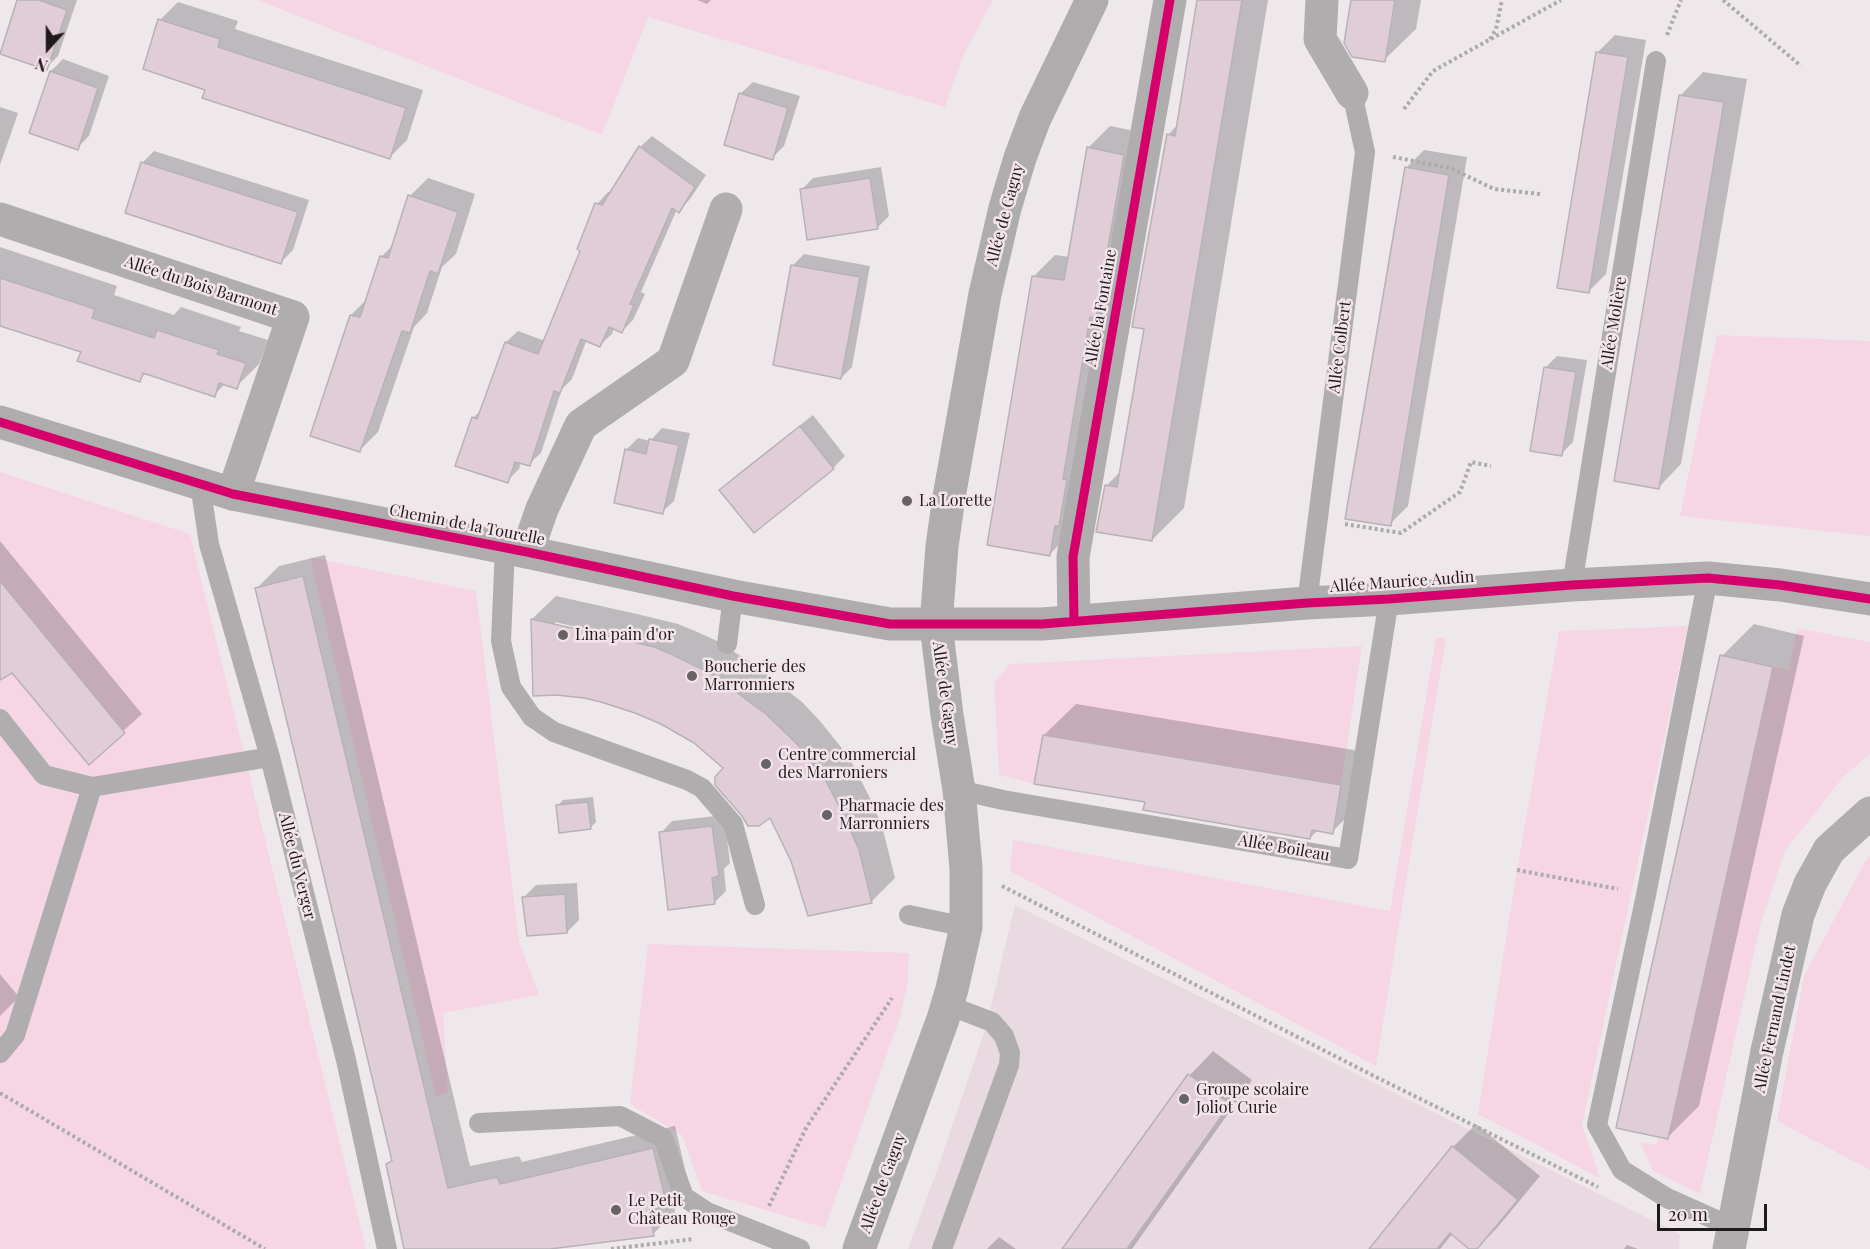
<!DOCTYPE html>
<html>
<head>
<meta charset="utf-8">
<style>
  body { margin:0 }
  #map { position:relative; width:1870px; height:1249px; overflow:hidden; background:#eee8eb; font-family:"Playfair Display",serif }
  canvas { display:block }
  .north { position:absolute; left:18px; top:18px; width:60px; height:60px; -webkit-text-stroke:4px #f2e4ea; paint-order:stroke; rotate:201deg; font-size:16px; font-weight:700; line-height:24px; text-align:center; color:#1f1b1d }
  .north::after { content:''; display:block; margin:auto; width:21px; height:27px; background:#1f1b1d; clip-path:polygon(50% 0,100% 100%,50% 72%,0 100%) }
  .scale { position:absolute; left:1657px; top:1204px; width:110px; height:27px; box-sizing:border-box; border:3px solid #1f1b1d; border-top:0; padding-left:8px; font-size:18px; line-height:21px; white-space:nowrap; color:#1f1b1d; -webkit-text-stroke:4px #f2e4ea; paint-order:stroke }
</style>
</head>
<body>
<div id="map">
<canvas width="1870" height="1249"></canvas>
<div class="north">N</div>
<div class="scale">20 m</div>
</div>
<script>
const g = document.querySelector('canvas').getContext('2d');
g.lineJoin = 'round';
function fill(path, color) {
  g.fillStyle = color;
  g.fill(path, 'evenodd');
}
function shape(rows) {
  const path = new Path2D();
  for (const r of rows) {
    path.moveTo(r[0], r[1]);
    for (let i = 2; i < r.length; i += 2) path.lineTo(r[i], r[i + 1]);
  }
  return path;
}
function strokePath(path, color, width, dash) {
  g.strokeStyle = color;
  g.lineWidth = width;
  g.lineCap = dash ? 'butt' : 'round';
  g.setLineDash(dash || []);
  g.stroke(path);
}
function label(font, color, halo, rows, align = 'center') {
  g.font = font + ' "Playfair Display",serif';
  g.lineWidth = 5;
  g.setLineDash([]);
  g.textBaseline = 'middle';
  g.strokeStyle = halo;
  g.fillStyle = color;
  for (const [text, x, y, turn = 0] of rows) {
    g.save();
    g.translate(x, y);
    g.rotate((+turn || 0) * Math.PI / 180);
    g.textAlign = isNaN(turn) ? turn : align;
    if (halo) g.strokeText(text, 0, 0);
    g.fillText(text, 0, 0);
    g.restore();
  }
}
const built = shape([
  [1015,905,1680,1234,1679,1249,908,1249,937,1170,986,1027]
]);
const green = shape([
  [257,0,993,0,963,56,945,107,648,17,602,135],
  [1717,335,1870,341,1870,536,1680,516],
  [0,472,190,534,366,1249,0,1249],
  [310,557,476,591,519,941,539,995,443,1013,448,1092,436,1097],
  [1688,626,1582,1125,1600,1178,1478,1114,1517,870,1559,631],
  [1797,628,1870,642,1870,754,1844,776,1785,851,1761,922,1700,1194,1653,1171,1640,1142,1657,1145,1658,1138,1668,1139,1773,667,1789,670],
  [1436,638,1446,638,1376,1066,1010,871,1013,840,1390,911],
  [1362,646,1341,785,1043,735,1034,784,999,775,994,683,1010,664],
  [1870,856,1870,1170,1777,1121,1804,976,1866,860],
  [648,944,909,953,908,981,900,1017,825,1228,702,1191,682,1135,630,1104]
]);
const shadow = shape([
  [19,0,77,0,58,56,46,68],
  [697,0,711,0,707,4],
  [1198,0,1268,0,1184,508,1152,540,1106,486,1122,470,1145,328,1168,135,1178,124],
  [1353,0,1421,0,1416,29,1384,60],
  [178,2,238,21,235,29,423,90,407,140,389,158,206,89,160,20],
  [1615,35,1646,40,1606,274,1588,292,1597,53],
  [63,59,109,76,89,136,77,148,51,71],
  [1703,72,1747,79,1681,464,1658,488,1680,96],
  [753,82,800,96,784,146,772,158,740,94],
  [0,107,18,113,0,165],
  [1110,126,1145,133,1071,533,1050,554,1033,277,1055,255,1070,257,1088,148],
  [652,136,706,175,690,199,679,211,677,209,641,292,645,294,633,320,622,331,614,328,612,334,600,345,587,339,572,379,562,389,541,453,529,464,521,462,519,469,507,481,473,418,483,408,506,342,518,331,545,341,582,250,597,204,608,192,611,193,640,147],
  [1424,150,1467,157,1408,506,1390,524,1406,168],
  [154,151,309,200,293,250,281,262,142,163],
  [881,167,889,216,877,228,801,190,813,178],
  [428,178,475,194,456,254,442,267,427,313,414,327,378,432,360,450,351,315,367,299,381,257,394,244,410,196],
  [0,247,117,286,114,295,174,315,181,307,241,327,239,331,268,340,259,364,236,387,225,384,214,395,146,373,139,380,83,351,0,325],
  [804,254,870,266,852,367,841,378,775,364,793,265],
  [1557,356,1587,360,1573,442,1561,454,1545,368],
  [813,415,845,456,833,468,721,490,733,478],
  [662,428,690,433,674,501,662,512,626,450,638,438,650,441],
  [0,541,142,714,89,762,12,671,0,669],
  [325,555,470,1166,519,1156,522,1162,675,1126,688,1182,673,1197,675,1212,653,1234,538,1249,405,1249,388,1164,393,1159,257,588,279,566],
  [556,596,637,614,678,624,695,631,715,640,755,665,802,702,820,721,849,757,869,796,882,826,895,878,872,901,809,915,792,861,771,816,726,768,695,742,532,619],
  [555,622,620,637,620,640,555,626],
  [1754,624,1804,636,1699,1106,1667,1138,1722,656],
  [1076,704,1372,753,1364,800,1332,832,1318,830,1310,838,1146,801,1044,735],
  [593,797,596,822,590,828,557,806,563,800],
  [724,815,730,863,724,869,726,891,714,903,661,833,672,821],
  [577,883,579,920,567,932,524,897,536,885],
  [0,974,19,997,0,1016],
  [1213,1051,1252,1080,1132,1249,1064,1249,1190,1075],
  [1476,1124,1540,1176,1497,1228,1476,1249,1472,1249,1453,1233,1440,1249,1371,1249,1453,1147],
  [999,1237,1016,1249,987,1249],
  [1627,1245,1638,1249,1624,1249]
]);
const building = shape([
  [17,0,39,0,67,10,47,70,0,54,17,0],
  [1197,0,1242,0,1152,541,1096,532,1105,485,1117,487,1144,329,1132,327,1167,134,1175,136,1197,0],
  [1351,0,1395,0,1385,62,1352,57,1344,43,1351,0],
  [158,19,220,39,218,47,406,108,390,159,202,98,205,90,143,69,158,19],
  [1596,52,1628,57,1589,293,1557,288,1596,52],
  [50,71,98,88,78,150,29,133,50,71],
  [739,93,788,108,773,160,724,145,739,93],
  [1679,95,1724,102,1659,489,1614,481,1679,95],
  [639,146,695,187,679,213,672,208,630,304,634,305,622,333,609,327,600,347,581,339,560,393,554,391,530,466,515,462,508,483,455,466,472,417,477,419,505,342,538,354,580,251,577,249,595,203,602,205,639,146],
  [1087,147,1124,155,1096,318,1090,317,1063,479,1067,480,1059,526,1055,526,1050,556,987,545,1032,276,1064,280,1087,147],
  [141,162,298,212,281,264,125,213,141,162],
  [1405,167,1449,175,1391,526,1345,519,1405,167],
  [870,178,878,229,807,240,800,189,870,178],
  [408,195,458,212,438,274,430,271,410,333,402,331,360,452,310,436,350,315,360,317,380,256,388,258,408,195],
  [791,265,860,277,841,379,773,365,791,265],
  [0,278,95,309,92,318,154,338,157,330,219,350,217,354,246,363,237,389,219,383,215,397,143,373,140,382,77,361,81,352,0,326,0,278],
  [1544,367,1576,372,1562,456,1530,451,1544,367],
  [800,426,834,469,754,533,719,490,800,426],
  [649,439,679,445,663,514,614,503,625,449,646,454,649,439],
  [303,576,448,1188,497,1177,500,1184,653,1148,667,1206,650,1210,654,1236,550,1249,404,1249,386,1164,392,1161,255,588,303,576],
  [0,581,125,733,89,765,12,673,0,680,0,581],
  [531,619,613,637,654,647,671,654,710,673,766,714,797,744,826,781,846,820,859,850,872,903,808,916,791,861,770,818,759,826,748,826,742,816,715,785,715,777,723,768,694,743,661,724,635,713,601,702,584,698,556,695,533,696,531,619],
  [1720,655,1773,667,1668,1139,1616,1128,1720,655],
  [1043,735,1341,785,1333,834,1312,830,1310,839,1143,810,1145,802,1034,784,1043,735],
  [588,802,591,829,559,833,556,805,588,802],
  [712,826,719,876,712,878,715,904,668,910,659,832,712,826],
  [565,894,567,933,527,936,522,897,565,894],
  [1188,1074,1230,1104,1127,1249,1062,1249,1188,1074],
  [1452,1146,1518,1200,1477,1249,1469,1249,1450,1233,1437,1249,1369,1249,1452,1146]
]);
const path = shape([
  [1723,0,1801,66],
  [1667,35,1681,0],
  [1490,39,1496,29,1502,0],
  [1404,109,1433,71,1561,0],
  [1393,157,1450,168,1494,189,1540,194],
  [1345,524,1401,533,1460,492,1471,462,1491,466],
  [1517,870,1618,889],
  [1002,886,1374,1076,1598,1187],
  [0,1093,265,1249],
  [769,1206,806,1128,892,998],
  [611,1249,694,1239]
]);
const lane = shape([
  [200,484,209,544,270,757,346,1060,387,1249],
  [505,547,501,641,511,687,532,717,554,732,687,780,702,788,733,824,755,905],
  [1708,578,1646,895,1597,1125,1622,1170,1667,1198,1734,1228],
  [1572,585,1656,61],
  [1307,603,1365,152,1352,93],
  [727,644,733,596],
  [0,719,44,775,92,787],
  [959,790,1003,800,1348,859,1389,599],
  [909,915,966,927],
  [0,1053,15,1035,92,787,270,757],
  [479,1123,620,1116,663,1138,684,1197,707,1212,800,1249],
  [942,1249,1009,1065,1010,1053,1004,1036,992,1022,948,1005]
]);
const street = shape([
  [1322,0,1320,39,1352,93],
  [0,219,293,317,233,494],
  [527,552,542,509,581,425,673,361,726,209],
  [1074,621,1073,557,1170,0],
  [1729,1249,1767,1051,1798,915,1810,884,1829,850,1870,813]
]);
const secondary = shape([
  [0,422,233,494,527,552,733,596,890,624,1042,624,1307,603,1389,599,1572,585,1708,578,1780,585,1870,599],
  [859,1249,943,1019,952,989,966,927,966,868,959,790,947,715,936,625,942,546,949,497,985,294,1005,208,1020,158,1035,118,1092,0]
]);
const cycleway = shape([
  [0,422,233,494,527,552,733,596,890,624,1042,624,1307,603,1389,599,1572,585,1708,578,1780,585,1870,599],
  [1074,621,1073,557,1170,0]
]);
const markers = [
  [907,501,6,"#676365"],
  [563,635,6,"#676365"],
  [692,676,6,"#676365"],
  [766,764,6,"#676365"],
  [827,815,6,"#676365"],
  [1184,1099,6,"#676365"],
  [616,1210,6,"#676365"]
];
const streetNames = [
  ["Allée de Gagny",1005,215,-75],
  ["Allée du Bois Barmont",201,286,18],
  ["Allée la Fontaine",1101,308,-80],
  ["Allée Molière",1614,323,-81],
  ["Allée Colbert",1340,347,-83],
  ["Chemin de la Tourelle",467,525,11],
  ["Allée Maurice Audin",1402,582,-4],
  ["Allée de Gagny",945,694,82],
  ["Allée Boileau",1284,848,10],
  ["Allée du Verger",297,866,76],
  ["Allée Fernand Lindet",1775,1019,-78],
  ["Allée de Gagny",883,1183,-70]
];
const poiNames = [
  ["La Lorette",919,501],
  ["Lina pain d'or",575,635],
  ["Boucherie des",704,667],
  ["Marronniers",704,685],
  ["Centre commercial",778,755],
  ["des Marroniers",778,773],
  ["Pharmacie des",839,806],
  ["Marronniers",839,824],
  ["Groupe scolaire",1196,1090],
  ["Joliot Curie",1196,1108],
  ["Le Petit",628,1201],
  ["Château Rouge",628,1219]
];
fill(built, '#e8dae0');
fill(green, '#f6d6e4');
fill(shadow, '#0003');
fill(building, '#e1cdd7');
strokePath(building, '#b7b2b5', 1.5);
strokePath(path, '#adabaa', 4, [3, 3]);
strokePath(lane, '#afadae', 20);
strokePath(street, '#afadae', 33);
strokePath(secondary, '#aeacad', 33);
strokePath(cycleway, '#d6006c', 9);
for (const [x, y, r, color] of markers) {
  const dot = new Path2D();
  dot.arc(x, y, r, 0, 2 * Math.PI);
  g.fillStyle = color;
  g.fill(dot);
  strokePath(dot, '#f2e4ea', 2);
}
label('16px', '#1f1b1d', '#f2e4ea', streetNames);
label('16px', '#1f1b1d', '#f2e4ea', poiNames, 'left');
</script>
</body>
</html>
